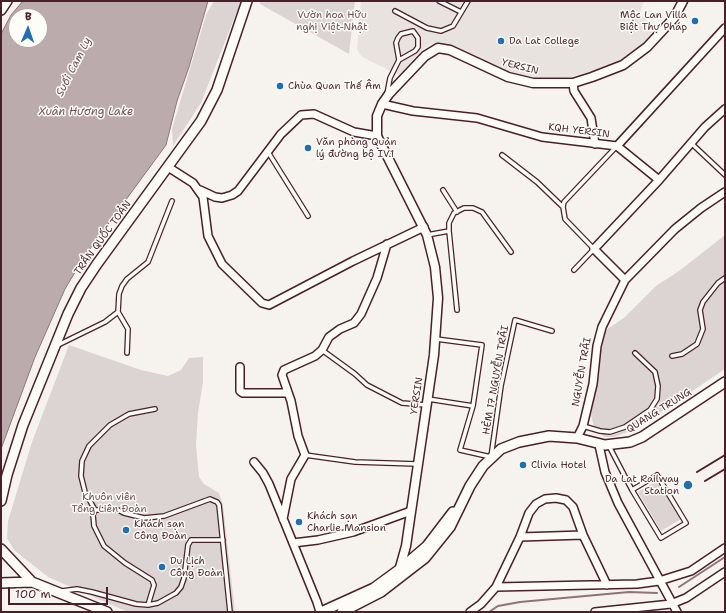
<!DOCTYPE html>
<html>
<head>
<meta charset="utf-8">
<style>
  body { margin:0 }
  #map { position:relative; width:726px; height:613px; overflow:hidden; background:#f6f3ef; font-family:"Shantell Sans",sans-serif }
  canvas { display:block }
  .frame { position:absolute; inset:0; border:2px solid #4a1f2b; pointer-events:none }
  .north { position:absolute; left:8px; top:8px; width:40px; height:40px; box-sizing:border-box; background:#fdfcf7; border:1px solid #b5a4a5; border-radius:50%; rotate:2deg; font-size:11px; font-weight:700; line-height:16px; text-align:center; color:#4a1f2b }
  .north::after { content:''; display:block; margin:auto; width:14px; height:18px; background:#1f6fb2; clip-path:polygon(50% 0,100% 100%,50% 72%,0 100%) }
  .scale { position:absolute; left:8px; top:587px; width:100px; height:18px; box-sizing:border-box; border:2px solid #4a1f2b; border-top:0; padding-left:5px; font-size:12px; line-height:14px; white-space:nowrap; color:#4a1f2b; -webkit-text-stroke:3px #fdfcf7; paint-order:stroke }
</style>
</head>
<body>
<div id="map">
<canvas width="726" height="613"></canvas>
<div class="frame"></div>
<div class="north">B</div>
<div class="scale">100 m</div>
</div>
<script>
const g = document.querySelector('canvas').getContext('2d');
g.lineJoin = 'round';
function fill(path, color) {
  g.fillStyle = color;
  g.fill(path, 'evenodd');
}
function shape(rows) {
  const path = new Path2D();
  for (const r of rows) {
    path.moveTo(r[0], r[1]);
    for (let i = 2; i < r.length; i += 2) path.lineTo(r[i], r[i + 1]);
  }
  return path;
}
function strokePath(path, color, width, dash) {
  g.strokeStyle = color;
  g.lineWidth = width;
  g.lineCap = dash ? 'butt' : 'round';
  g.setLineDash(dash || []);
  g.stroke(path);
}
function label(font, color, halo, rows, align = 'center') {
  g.font = font + ' "Shantell Sans",sans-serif';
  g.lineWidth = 3;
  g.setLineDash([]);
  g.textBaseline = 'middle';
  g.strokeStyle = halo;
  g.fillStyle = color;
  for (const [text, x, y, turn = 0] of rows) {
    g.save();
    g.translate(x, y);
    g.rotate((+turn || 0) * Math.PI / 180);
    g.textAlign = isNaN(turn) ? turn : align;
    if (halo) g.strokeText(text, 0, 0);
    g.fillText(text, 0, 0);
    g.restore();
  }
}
const built = shape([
  [361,1,644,1,639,15,651,23,655,30,641,46,616,63,598,70,570,77,532,77,515,74,482,61,449,44,440,42,433,43,425,47,399,75,362,57,357,50]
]);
const green = shape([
  [214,1,241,1,201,103,173,146,172,129,206,15],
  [261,1,355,1,349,54,260,4],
  [725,235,725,369,636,429,614,437,604,437,594,427,591,415,599,372,602,342,606,330,625,317,656,286,679,271],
  [69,345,141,370,168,376,181,370,189,358,203,357,203,382,198,413,196,445,199,477,204,484,219,493,223,505,235,612,128,612,48,577,14,550,7,538,8,521,32,442],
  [658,480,681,519,661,531,638,492]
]);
const water = shape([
  [23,1,208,1,189,67,177,101,166,145,84,257,65,289,35,357,1,449,1,34,11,15,23,1],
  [16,16,40,16,40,40,16,40,16,16]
]);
const stream = shape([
  [679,587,725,557],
  [489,612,498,606,520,602,629,592,657,593]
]);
const service = shape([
  [439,1,461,12],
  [395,11,427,28,441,31,453,26,468,1],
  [387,94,390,78,399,60,396,43,398,38,401,34,413,31,418,38,418,47,415,51,399,60],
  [691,143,725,175],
  [268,152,308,216],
  [502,155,537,182,563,207],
  [443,190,457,212],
  [449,231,457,310],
  [427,235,449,231,449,223,454,213,464,208,473,208,482,212,511,252],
  [574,270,594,249,565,219,563,207,564,202,616,147],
  [118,312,128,329,127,353],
  [436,339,482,345,473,406,460,450,491,457,501,386,515,320,552,331],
  [58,345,105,322,118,312,119,294,122,286,127,279,148,262,172,201],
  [322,350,355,374,367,385,402,403,426,405],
  [672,356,682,354,697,344,703,329,700,310,703,302,718,283,725,278],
  [428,399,473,406],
  [583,426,600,431,610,432,625,427,650,410,657,399,658,386,655,372,635,353],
  [609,446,632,490,661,538,686,523,657,475,632,490],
  [305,455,355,462,417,464],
  [95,510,85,492,81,476,82,461,89,446,110,425,129,414,155,409],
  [62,591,77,589,92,592,136,604,148,605,158,603,176,593,181,587,184,578,188,545,191,540,223,540],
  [148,605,154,585,152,580,125,563,104,546,94,526,93,515,95,510,118,510,124,513,144,518,164,516,210,499,217,502,219,505,230,612]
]);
const minor = shape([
  [573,83,574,91,591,118,595,144],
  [382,104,413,111,477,118,542,137,617,146,725,28],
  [617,146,659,180],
  [168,167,193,183,203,197,208,236,222,264,262,303,269,305,353,261,424,227],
  [200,190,215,197,222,198,232,195,238,191,281,134,301,115,314,114,354,132,377,136],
  [625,280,594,249,659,180,705,127,725,109],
  [240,367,240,391,243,393,288,393],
  [577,438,583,426,593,384,597,346,602,327,625,280,675,229,701,208,725,192],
  [599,445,605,472,618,503,677,612],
  [254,462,263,473,269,484,317,602,320,612],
  [283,519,291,479,305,455,298,436,291,401,282,375,284,370,315,356,322,350,329,337,340,329,354,323,361,314,377,278,387,244],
  [520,537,529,513,536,504,545,499,556,498,566,500,573,507,583,535],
  [293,543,318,540,353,532,411,511],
  [496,587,520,537,583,535,607,585],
  [470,612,481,604,496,587,637,584,659,581,691,571,725,548],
  [595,612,671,604,686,598,725,572]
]);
const tertiary = shape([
  [399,571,406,546,434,355,438,298,435,267,427,235,377,136,377,116,382,104,389,94,425,56,438,48,450,50,508,77,533,83,573,83,592,77,623,65,647,47,674,18,683,1]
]);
const secondary = shape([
  [1,10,7,1],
  [1,501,7,475,23,425,68,314,81,288,97,264,201,121,217,90,247,1],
  [1,549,32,582],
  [1,583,32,582,107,612],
  [321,612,374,588,400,569,427,546,453,512],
  [342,612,381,592,425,558,450,527,470,486,483,466,501,449,519,442,549,436,577,438,605,445,630,442,642,437,725,382]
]);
const rail = shape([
  [697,472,725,455],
  [705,481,725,469]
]);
const markers = [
  [695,21,4,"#1f6fb2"],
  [501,41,4,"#1f6fb2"],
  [280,86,4,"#1f6fb2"],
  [308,148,4,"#1f6fb2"],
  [523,465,4,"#1f6fb2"],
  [688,485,5,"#1f6fb2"],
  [299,522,4,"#1f6fb2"],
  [126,530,4,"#1f6fb2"],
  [162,567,4,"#1f6fb2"]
];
const parkNames = [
  ["Vườn hoa Hữu",332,15],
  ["nghị Việt-Nhật",332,27],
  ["Khuôn viên",109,497],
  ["Tổng Liên Đoàn",109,509]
];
const poiNames = [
  ["Mộc Lan Villa",687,15,"right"],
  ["Biệt Thự Pháp",687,27,"right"],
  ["Da Lat College",509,41],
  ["Chùa Quan Thế Âm",288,86],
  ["Văn phòng Quản",316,142],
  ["lý đường bộ IV.1",316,154],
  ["Clivia Hotel",531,465],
  ["Da Lat Railway",679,479,"right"],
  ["Station",679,491,"right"],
  ["Khách sạn",307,516],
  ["Charlie Mansion",307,528],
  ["Khách sạn",134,524],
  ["Công Đoàn",134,536],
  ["Du Lịch",170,561],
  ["Công Đoàn",170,573]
];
const streetNames = [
  ["YERSIN",520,67,14],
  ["KQH YERSIN",579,131,7],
  ["TRẦN QUỐC TOẢN",103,238,-54],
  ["NGUYỄN TRÃI",582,372,-80],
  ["HẺM 17 NGUYỄN TRÃI",496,380,-80],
  ["YERSIN",417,396,-81],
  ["QUANG TRUNG",659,411,-32]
];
const waterNames = [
  ["Suối Cam Ly",74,67,-63],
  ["Xuân Hương Lake",86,112]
];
fill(built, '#e9e3e0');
fill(green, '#dcd4d2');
fill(water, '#bbabac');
strokePath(water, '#8e7378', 1);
strokePath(stream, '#8e7378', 2);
strokePath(service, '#4a1f2b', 6);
strokePath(minor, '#4a1f2b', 10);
strokePath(tertiary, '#4a1f2b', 11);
strokePath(secondary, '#4a1f2b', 12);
strokePath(service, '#fdfcf7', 3.5);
strokePath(minor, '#fdfcf7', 7);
strokePath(tertiary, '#fdfcf7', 8);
strokePath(secondary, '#fdfcf7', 9);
strokePath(rail, '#4a1f2b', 2);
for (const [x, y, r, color] of markers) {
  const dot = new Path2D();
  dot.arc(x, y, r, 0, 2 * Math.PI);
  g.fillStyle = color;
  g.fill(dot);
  strokePath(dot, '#fdfcf7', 1.5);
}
label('10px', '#6e4c55', '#fdfcf7', parkNames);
label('10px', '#4a1f2b', '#fdfcf7', poiNames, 'left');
label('10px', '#4a1f2b', '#fdfcf7', streetNames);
label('italic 11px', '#725058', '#fdfcf7', waterNames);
</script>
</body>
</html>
